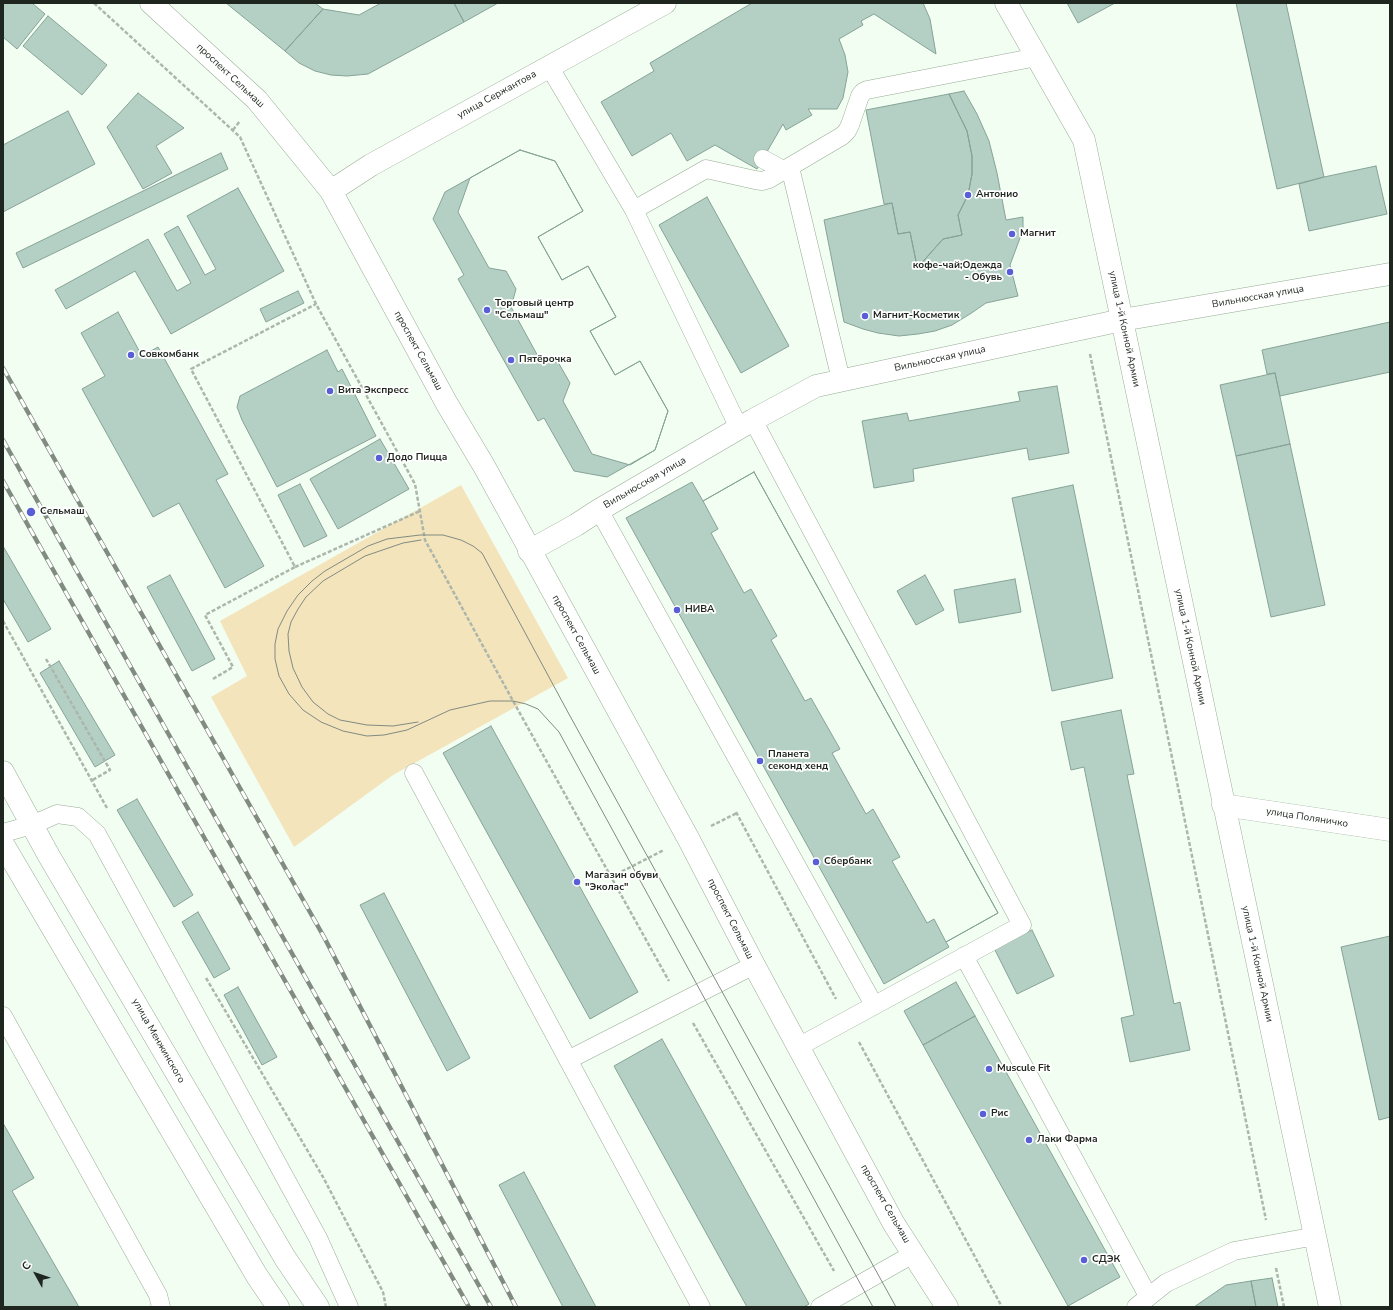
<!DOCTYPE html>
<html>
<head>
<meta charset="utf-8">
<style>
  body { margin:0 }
  #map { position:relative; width:1393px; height:1310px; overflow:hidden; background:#f2fef1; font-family:"Nunito Sans",sans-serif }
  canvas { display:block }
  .frame { position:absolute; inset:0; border:4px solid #1f261f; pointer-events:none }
  .north { position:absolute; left:16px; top:1254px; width:40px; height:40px; -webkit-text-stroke:3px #fff; paint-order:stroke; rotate:310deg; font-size:11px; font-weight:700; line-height:16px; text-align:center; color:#1f261f }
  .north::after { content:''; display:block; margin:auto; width:14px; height:18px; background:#1f261f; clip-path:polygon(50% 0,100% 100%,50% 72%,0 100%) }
</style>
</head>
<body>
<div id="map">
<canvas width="1393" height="1310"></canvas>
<div class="frame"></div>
<div class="north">С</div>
</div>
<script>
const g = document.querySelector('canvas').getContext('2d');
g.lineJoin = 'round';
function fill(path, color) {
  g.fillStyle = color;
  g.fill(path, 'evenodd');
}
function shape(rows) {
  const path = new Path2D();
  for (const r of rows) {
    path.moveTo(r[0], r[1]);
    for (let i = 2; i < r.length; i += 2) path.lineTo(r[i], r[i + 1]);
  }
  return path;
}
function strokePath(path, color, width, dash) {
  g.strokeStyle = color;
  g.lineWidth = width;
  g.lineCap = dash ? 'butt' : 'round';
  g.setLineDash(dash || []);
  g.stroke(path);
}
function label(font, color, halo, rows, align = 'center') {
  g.font = font + ' "Nunito Sans",sans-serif';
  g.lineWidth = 3.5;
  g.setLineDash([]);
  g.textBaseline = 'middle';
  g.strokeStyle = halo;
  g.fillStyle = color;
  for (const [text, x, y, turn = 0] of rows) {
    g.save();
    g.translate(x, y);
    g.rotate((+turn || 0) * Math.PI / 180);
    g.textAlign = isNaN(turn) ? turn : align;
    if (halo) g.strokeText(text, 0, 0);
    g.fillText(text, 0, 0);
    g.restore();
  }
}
const green = shape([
  [461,485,568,678,393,775,294,847,211,697,247,676,220,621]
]);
const building = shape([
  [3,3,32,3,45,14,17,49,3,37,3,3],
  [226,3,315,3,323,9,285,51,226,3],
  [381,3,454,3,464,22,368,74,347,76,331,75,315,71,299,63,285,51,323,9,359,15,381,3],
  [454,3,498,3,464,22,454,3],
  [752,3,923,3,930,19,936,54,874,14,861,21,863,25,839,39,845,55,848,72,843,98,837,109,808,109,812,115,786,130,783,124,757,169,715,145,687,161,671,133,632,156,601,102,654,71,650,63,752,3],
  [1067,3,1115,3,1078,23,1067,3],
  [1236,3,1286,3,1324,177,1277,189,1236,3],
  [48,16,107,65,82,95,23,46,48,16],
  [964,91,977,114,989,141,997,173,1006,220,1023,217,1023,227,1020,238,1010,265,1018,296,986,303,970,314,952,325,935,331,918,334,899,336,878,333,863,329,844,322,824,220,892,203,898,234,910,232,917,266,919,266,943,239,962,235,958,215,968,195,972,174,972,156,967,131,949,94,964,91],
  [138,93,184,128,156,146,172,173,143,189,107,127,138,93],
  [949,94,967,131,972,156,972,174,968,195,958,215,962,235,943,239,919,266,917,266,910,232,898,234,892,203,884,204,866,110,949,94],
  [68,111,95,164,3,212,3,145,68,111],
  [520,150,555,161,583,211,538,237,562,280,588,266,616,317,590,331,615,375,640,361,668,411,655,450,630,465,592,454,563,401,570,383,558,362,540,360,511,307,516,289,506,271,489,268,458,212,470,178,520,150],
  [520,150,555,161,583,211,538,237,562,280,588,266,616,317,590,331,615,375,640,361,668,411,655,450,607,477,574,471,544,418,538,421,458,279,464,275,433,219,445,192,520,150],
  [221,153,228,169,23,268,16,253,221,153],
  [1376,166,1387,214,1309,231,1299,184,1324,177,1376,166],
  [238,188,284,271,171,334,135,271,66,309,55,290,148,239,177,291,191,283,164,234,178,226,205,275,216,269,187,216,238,188],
  [707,197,789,346,741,373,659,225,707,197],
  [298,291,304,303,266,322,260,309,298,291],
  [118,312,142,356,158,347,228,474,216,480,264,566,225,588,179,503,153,517,82,389,105,376,81,333,118,312],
  [1390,322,1390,372,1280,396,1275,373,1267,374,1262,350,1390,322],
  [327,350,338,372,342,369,376,436,277,487,242,420,237,407,240,396,327,350],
  [1275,373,1290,444,1236,456,1220,385,1275,373],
  [1057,386,1069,453,1029,460,1027,448,913,469,914,481,874,488,862,421,907,413,909,421,1020,401,1018,392,1057,386],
  [380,439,409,489,338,529,310,479,380,439],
  [1290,444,1325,605,1271,617,1236,456,1290,444],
  [754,472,998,913,946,942,949,947,884,984,626,518,692,482,703,501,754,472],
  [754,472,998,913,946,942,934,919,927,923,892,861,900,857,873,809,866,814,832,753,840,749,811,698,805,701,771,640,777,636,751,589,744,593,711,533,718,529,703,501,754,472],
  [300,484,327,536,304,547,278,495,300,484],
  [1073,485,1113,678,1052,691,1012,498,1073,485],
  [3,546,51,629,28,642,3,599,3,546],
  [170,575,215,659,192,671,147,587,170,575],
  [925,575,944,610,916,625,897,591,925,575],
  [1015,579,1021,612,959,623,954,590,1015,579],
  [59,661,115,755,95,767,40,673,59,661],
  [1121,710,1134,774,1127,775,1174,1004,1180,1002,1190,1050,1130,1062,1121,1018,1134,1015,1084,767,1071,770,1061,722,1121,710],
  [491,726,638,992,590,1019,443,753,491,726],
  [137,799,193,895,174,907,117,810,137,799],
  [384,893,470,1058,447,1071,360,905,384,893],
  [198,912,230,969,214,978,182,922,198,912],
  [1032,930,1054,976,1017,994,994,948,1032,930],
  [1390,936,1390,1117,1379,1120,1341,947,1390,936],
  [956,982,975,1016,923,1045,904,1011,956,982],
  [238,987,277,1057,262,1065,224,995,238,987],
  [975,1016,1120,1277,1068,1306,923,1045,975,1016],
  [662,1039,809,1304,804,1307,747,1307,614,1066,662,1039],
  [3,1123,34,1178,12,1191,79,1307,3,1307,3,1123],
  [524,1172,596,1307,563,1307,499,1185,524,1172],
  [1272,1278,1278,1307,1256,1307,1251,1281,1272,1278],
  [1251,1281,1256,1307,1194,1307,1226,1285,1251,1281]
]);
const path = shape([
  [94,3,240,137,316,304,415,484,425,540,513,701,669,981],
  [233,130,240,121],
  [1090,354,1266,1220],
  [295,567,420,511],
  [3,621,107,808],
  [46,659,110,770,91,781],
  [213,679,233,667,205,615,295,567,191,369,316,304],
  [736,812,836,999],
  [711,826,737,813],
  [611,877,664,850],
  [206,978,323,1177,383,1292,386,1307],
  [693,1023,834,1271],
  [859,1042,1002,1307],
  [1276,1268,1284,1307]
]);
const lane = shape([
  [549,66,634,210,739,428],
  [763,159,783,170],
  [790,167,841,380],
  [634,210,706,169,755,180,762,181,769,179,842,136,847,131,850,125,860,96,863,92,867,90,1037,57],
  [753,420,1022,925,798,1047],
  [599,510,874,1005],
  [414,773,701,1307],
  [3,833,32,825,57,814,78,817,97,834,318,1238,349,1307],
  [964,956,1148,1296],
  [3,1016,158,1295,161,1307],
  [568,1060,754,965],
  [820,1307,913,1254],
  [1136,1307,1166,1283,1234,1251,1316,1236]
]);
const street = shape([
  [331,191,371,165,665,3],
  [529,551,576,525,599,510,753,420,816,386,1122,320,1390,274],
  [1223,805,1390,830]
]);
const secondary = shape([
  [151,3,257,100,331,191,447,404,484,466,688,838,754,965,894,1224,947,1307],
  [1006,3,1084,140,1330,1307]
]);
const primary = shape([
  [3,772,49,856,285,1258,318,1307],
  [3,844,257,1276,278,1307]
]);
const tram = shape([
  [418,722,393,726,367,725,340,720,328,714,313,702,302,687,293,668,289,651,288,634,291,622,298,609,306,597,323,581,365,556,403,543,421,540],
  [873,1307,559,732,538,709,526,704,513,701,490,701,450,710,407,730,384,735,367,736,343,731,321,722,303,710,289,694,279,676,275,659,275,644,278,629,287,611,298,595,312,581,325,571,368,546,387,539,420,535,443,535,461,540,473,546,482,553,570,716,896,1307]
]);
const rail = shape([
  [3,368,324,937,516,1307],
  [3,440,491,1307],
  [3,481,469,1307]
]);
const markers = [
  [968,195,4,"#585ed5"],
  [1012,234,4,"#585ed5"],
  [1010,272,4,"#585ed5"],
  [487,310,4,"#585ed5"],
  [865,316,4,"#585ed5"],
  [131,355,4,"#585ed5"],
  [511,360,4,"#585ed5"],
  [330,391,4,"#585ed5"],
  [379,458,4,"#585ed5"],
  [31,512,5,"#585ed5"],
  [677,610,4,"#585ed5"],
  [760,761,4,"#585ed5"],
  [816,862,4,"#585ed5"],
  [577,882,4,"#585ed5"],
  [989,1069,4,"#585ed5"],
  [983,1114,4,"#585ed5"],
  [1029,1140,4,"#585ed5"],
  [1084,1260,4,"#585ed5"]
];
const streetNames = [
  ["проспект Сельмаш",230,76,43],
  ["улица Сержантова",497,95,-29],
  ["Вильнюсская улица",1258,297,-10],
  ["улица 1-й Конной Армии",1124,329,78],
  ["проспект Сельмаш",418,351,61],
  ["Вильнюсская улица",940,359,-12],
  ["Вильнюсская улица",645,483,-30],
  ["проспект Сельмаш",576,635,61],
  ["улица 1-й Конной Армии",1190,647,78],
  ["улица Поляничко",1307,818,9],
  ["проспект Сельмаш",730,919,63],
  ["улица 1-й Конной Армии",1257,964,78],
  ["улица Менжинского",158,1041,60],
  ["проспект Сельмаш",885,1204,60]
];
const poiNames = [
  ["Антонио",976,195],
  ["Магнит",1020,234],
  ["кофе-чай;Одежда",1002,266,"right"],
  ["- Обувь",1002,278,"right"],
  ["Торговый центр",495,304],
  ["\"Сельмаш\"",495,316],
  ["Магнит-Косметик",873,316],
  ["Совкомбанк",139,355],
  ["Пятёрочка",519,360],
  ["Вита Экспресс",338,391],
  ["Додо Пицца",387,458],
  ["Сельмаш",40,512],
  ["НИВА",685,610],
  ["Планета",768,755],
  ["секонд хенд",768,767],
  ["Сбербанк",824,862],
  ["Магазин обуви",585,876],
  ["\"Эколас\"",585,888],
  ["Muscule Fit",997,1069],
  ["Рис",991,1114],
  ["Лаки Фарма",1037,1140],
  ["СДЭК",1092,1260]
];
fill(green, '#f3e4bc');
fill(building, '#b4d0c5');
strokePath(building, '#86a297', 1);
strokePath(lane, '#99ab97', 19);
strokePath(street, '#99ab97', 23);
strokePath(secondary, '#99ab97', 23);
strokePath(primary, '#99ab97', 23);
strokePath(path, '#acb6ab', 2.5, [4, 2]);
strokePath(lane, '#fff', 18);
strokePath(street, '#fff', 22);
strokePath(secondary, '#fff', 22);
strokePath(primary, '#fff', 22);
strokePath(tram, '#828b82', 1);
strokePath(rail, '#828b82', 4.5);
strokePath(rail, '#fff', 3, [9]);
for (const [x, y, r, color] of markers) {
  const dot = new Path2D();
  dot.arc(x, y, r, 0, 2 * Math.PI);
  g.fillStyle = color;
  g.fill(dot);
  strokePath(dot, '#fff', 1.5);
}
label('10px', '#1f261f', '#fff', streetNames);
label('bold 10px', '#1f261f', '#fff', poiNames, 'left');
</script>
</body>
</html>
